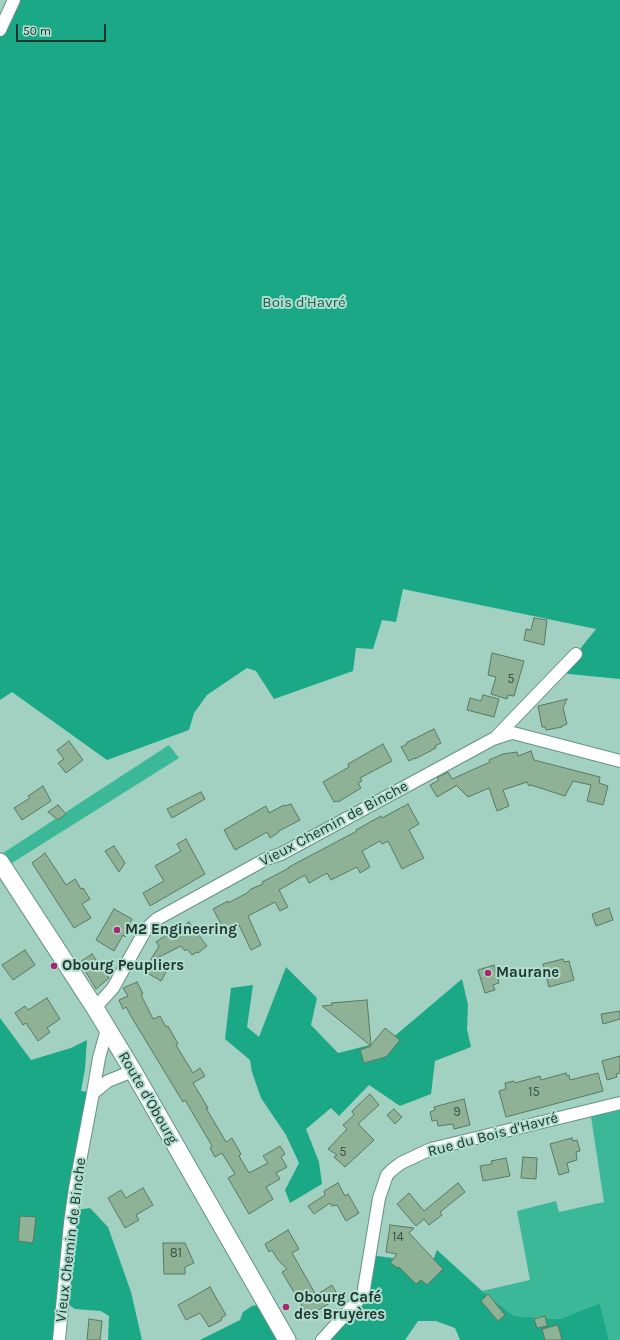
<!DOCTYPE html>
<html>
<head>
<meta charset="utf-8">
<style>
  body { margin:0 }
  #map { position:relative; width:620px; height:1340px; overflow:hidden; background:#a2d1c1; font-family:Karla,sans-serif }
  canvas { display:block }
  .scale { position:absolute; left:16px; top:24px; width:90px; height:18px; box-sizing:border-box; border:2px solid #22352e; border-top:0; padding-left:5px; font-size:12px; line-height:14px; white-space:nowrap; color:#22352e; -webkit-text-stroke:3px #afdece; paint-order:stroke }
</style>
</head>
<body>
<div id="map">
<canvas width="620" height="1340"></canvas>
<div class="scale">50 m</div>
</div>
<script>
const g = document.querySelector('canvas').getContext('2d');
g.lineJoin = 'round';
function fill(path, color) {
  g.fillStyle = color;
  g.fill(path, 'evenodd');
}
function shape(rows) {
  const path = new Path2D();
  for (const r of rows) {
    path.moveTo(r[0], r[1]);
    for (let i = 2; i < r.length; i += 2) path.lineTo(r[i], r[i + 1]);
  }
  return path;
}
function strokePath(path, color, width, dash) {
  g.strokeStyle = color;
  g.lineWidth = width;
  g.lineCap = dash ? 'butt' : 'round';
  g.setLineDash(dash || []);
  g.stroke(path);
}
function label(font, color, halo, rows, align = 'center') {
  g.font = font + ' Karla,sans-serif';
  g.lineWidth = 4;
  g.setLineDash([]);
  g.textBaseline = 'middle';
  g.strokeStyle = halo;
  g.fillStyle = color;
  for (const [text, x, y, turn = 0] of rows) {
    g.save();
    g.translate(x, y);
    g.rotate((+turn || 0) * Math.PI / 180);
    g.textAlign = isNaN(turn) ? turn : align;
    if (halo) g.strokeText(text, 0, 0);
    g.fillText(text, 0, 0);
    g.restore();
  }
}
const green = shape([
  [169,745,179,758,4,868,0,855],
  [620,1103,620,1340,609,1340,600,1303,560,1319,514,1316,482,1291,530,1280,517,1211,556,1201,559,1212,604,1202,590,1110]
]);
const forest = shape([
  [14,0,620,0,620,679,559,673,576,654,596,629,403,589,396,622,382,620,373,649,356,648,353,671,274,699,256,671,247,668,207,695,194,713,189,730,107,760,12,692,0,700,0,30],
  [286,967,317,998,311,1025,338,1053,390,1040,462,979,468,1005,467,1029,471,1047,435,1061,431,1094,400,1106,369,1085,339,1116,331,1108,306,1129,319,1162,322,1184,290,1203,285,1190,299,1163,286,1135,261,1098,252,1072,250,1060,225,1039,231,988,253,985,247,1027,259,1037],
  [0,1018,31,1060,71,1048,87,1040,85,1069,81,1091,93,1093,77,1210,90,1208,108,1227,131,1292,142,1340,108,1340,109,1316,101,1311,75,1309,63,1301,59,1340,0,1340],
  [437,1250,482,1291,514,1316,560,1319,600,1303,609,1340,460,1340,455,1328,436,1321,418,1321,405,1340,322,1340,363,1295,370,1255,407,1260,426,1279],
  [262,1304,287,1340,200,1340,240,1320,243,1312,252,1306]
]);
const building = shape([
  [534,618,547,620,544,645,524,640,526,629,531,630,534,618],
  [492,653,524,661,514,696,508,695,507,699,491,694,496,677,488,675,492,653],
  [483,695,499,699,494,717,467,710,470,698,481,701,483,695],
  [567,699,563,708,567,724,562,726,562,727,546,730,545,727,542,727,538,706,567,699],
  [434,729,441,743,435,746,436,748,415,759,415,758,409,761,401,747,407,744,406,743,434,729],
  [69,741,83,760,66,773,58,763,64,759,57,750,69,741],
  [383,744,392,761,360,778,362,781,358,783,361,788,338,802,337,801,334,802,323,782,349,767,348,764,383,744],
  [531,751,534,760,600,777,599,783,608,786,603,805,587,801,591,785,573,781,565,796,531,785,529,786,527,782,503,790,509,806,497,811,489,788,468,797,456,785,456,786,437,797,430,785,439,780,437,778,448,772,452,779,490,762,489,760,503,754,517,752,518,756,531,751],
  [43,786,51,801,22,820,14,808,30,798,28,796,43,786],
  [201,792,205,799,172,818,167,809,201,792],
  [291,804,300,820,279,831,279,832,270,838,267,832,235,850,224,830,266,806,269,813,284,805,285,806,291,804],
  [408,804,419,824,409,830,424,858,402,869,388,841,382,844,380,841,362,851,370,867,360,873,357,867,331,880,327,873,309,883,305,875,279,890,288,907,280,911,275,902,248,916,261,945,251,950,239,925,230,929,229,927,224,929,213,909,228,901,228,903,247,893,251,889,263,884,262,882,289,868,289,867,357,831,356,830,381,816,382,818,408,804],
  [58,805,66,814,58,820,48,812,58,805],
  [186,839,205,874,150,906,143,893,164,881,155,866,181,851,177,844,186,839],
  [114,846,125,863,119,872,105,851,114,846],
  [45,853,66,885,75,879,81,889,83,888,90,899,82,904,91,918,74,928,32,863,45,853],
  [609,908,613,920,596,926,592,914,609,908],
  [114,909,132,919,128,927,130,928,125,937,123,935,114,951,96,940,114,909],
  [189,922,207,946,198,953,197,952,192,955,187,949,185,951,181,946,157,958,166,963,165,965,169,967,161,981,144,971,159,946,156,942,176,928,178,930,189,922],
  [25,950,35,965,13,980,2,965,25,950],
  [92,954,109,978,96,989,80,962,92,954],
  [563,959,564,962,569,961,574,980,549,987,543,964,563,959],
  [494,965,499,983,493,985,495,990,485,993,478,970,494,965],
  [137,982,143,994,141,995,153,1019,160,1016,166,1027,168,1026,178,1044,176,1045,193,1073,200,1068,205,1076,193,1083,208,1108,206,1108,226,1142,232,1138,241,1154,239,1156,249,1173,268,1163,263,1156,280,1146,285,1154,281,1157,287,1167,276,1173,280,1179,266,1187,273,1199,249,1214,228,1178,235,1174,222,1153,215,1157,210,1148,212,1146,185,1100,183,1102,132,1018,126,1007,123,1009,119,1000,128,996,123,988,137,982],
  [47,998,60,1019,47,1028,50,1032,38,1041,26,1023,23,1025,15,1013,25,1006,28,1010,47,998],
  [367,1000,371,1045,385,1028,400,1040,386,1057,364,1063,360,1050,371,1046,322,1006,332,1005,331,1003,367,1000],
  [620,1011,620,1019,603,1024,601,1014,620,1011],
  [620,1056,620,1073,616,1074,617,1077,607,1080,602,1061,620,1056],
  [566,1073,567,1076,569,1075,570,1080,598,1073,603,1091,506,1117,499,1091,506,1089,505,1083,514,1081,515,1083,540,1076,541,1080,566,1073],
  [370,1094,379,1105,358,1124,374,1140,345,1167,334,1157,337,1155,328,1149,347,1129,343,1125,354,1115,352,1111,370,1094],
  [464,1099,470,1125,454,1129,453,1124,438,1126,437,1120,432,1121,430,1112,435,1110,434,1107,464,1099],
  [394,1109,402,1117,395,1124,387,1115,394,1109],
  [572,1138,573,1141,577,1140,580,1151,576,1152,577,1160,567,1163,569,1172,559,1175,550,1144,572,1138],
  [523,1157,537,1158,536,1179,521,1178,523,1157],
  [506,1158,510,1176,483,1181,480,1166,492,1164,491,1161,506,1158],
  [338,1183,345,1196,348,1194,359,1213,346,1221,337,1205,332,1206,330,1203,314,1214,308,1206,325,1195,324,1191,338,1183],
  [458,1183,465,1192,440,1212,442,1215,429,1225,424,1219,416,1226,397,1204,409,1193,424,1211,458,1183],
  [143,1188,153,1205,136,1215,139,1220,125,1228,108,1198,121,1190,126,1198,143,1188],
  [20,1216,36,1217,33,1243,18,1241,20,1216],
  [390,1225,414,1228,409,1233,443,1269,427,1285,421,1280,416,1284,399,1267,398,1268,390,1263,397,1254,386,1252,390,1225],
  [288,1230,299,1249,292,1253,316,1295,332,1285,337,1294,328,1300,330,1303,308,1316,282,1272,287,1269,278,1260,272,1250,269,1252,265,1244,288,1230],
  [163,1243,185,1243,194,1263,185,1267,185,1274,164,1274,163,1243],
  [210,1287,226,1315,221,1318,222,1320,209,1327,200,1313,186,1320,178,1305,210,1287],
  [488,1294,505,1315,498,1321,481,1301,488,1294],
  [545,1316,547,1326,537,1328,534,1319,545,1316],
  [89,1319,102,1321,100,1340,87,1340,89,1319],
  [558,1325,562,1340,545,1340,542,1329,558,1325]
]);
const street = shape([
  [0,30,14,0],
  [496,737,576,654],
  [95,1008,113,988,146,929,157,919,266,859,281,854,493,739,505,735,513,733,620,761],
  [93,1093,108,1081,133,1071],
  [59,1340,70,1223,75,1188,93,1093,99,1058,107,1029],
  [322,1340,363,1295,379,1198,387,1175,392,1170,401,1163,431,1149,620,1103]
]);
const secondary = shape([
  [0,862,95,1008,133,1071,287,1340]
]);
const markers = [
  [117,930,4,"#aa256f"],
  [54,966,4,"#aa256f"],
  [488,973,4,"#aa256f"],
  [286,1307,4,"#aa256f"]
];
const numberNames = [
  ["5",511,679],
  ["15",534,1092],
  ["9",457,1112],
  ["5",343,1152],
  ["14",398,1237],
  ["81",176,1253]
];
const parkNames = [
  ["Bois d'Havré",304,303]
];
const streetNames = [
  ["Vieux Chemin de Binche",334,824,-28],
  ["Route d'Obourg",148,1098,60],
  ["Rue du Bois d'Havré",493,1135,-15],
  ["Vieux Chemin de Binche",71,1240,-83]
];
const poiNames = [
  ["M2 Engineering",125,930],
  ["Obourg Peupliers",62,966],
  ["Maurane",496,973],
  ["Obourg Café",294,1298],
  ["des Bruyères",294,1315]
];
fill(green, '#3ab897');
fill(forest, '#1aa887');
fill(building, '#8fb297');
strokePath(building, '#587960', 1);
strokePath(street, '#659283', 14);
strokePath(secondary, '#659283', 19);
strokePath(street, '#fff', 12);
strokePath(secondary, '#fff', 17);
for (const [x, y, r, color] of markers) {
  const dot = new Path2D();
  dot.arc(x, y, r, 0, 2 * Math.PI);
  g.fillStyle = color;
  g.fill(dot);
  strokePath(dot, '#afdece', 1.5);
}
label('13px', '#3d5448', null, numberNames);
label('15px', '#1f6250', '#afdece', parkNames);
label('15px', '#22352e', '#afdece', streetNames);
label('bold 15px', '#22352e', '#afdece', poiNames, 'left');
</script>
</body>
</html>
